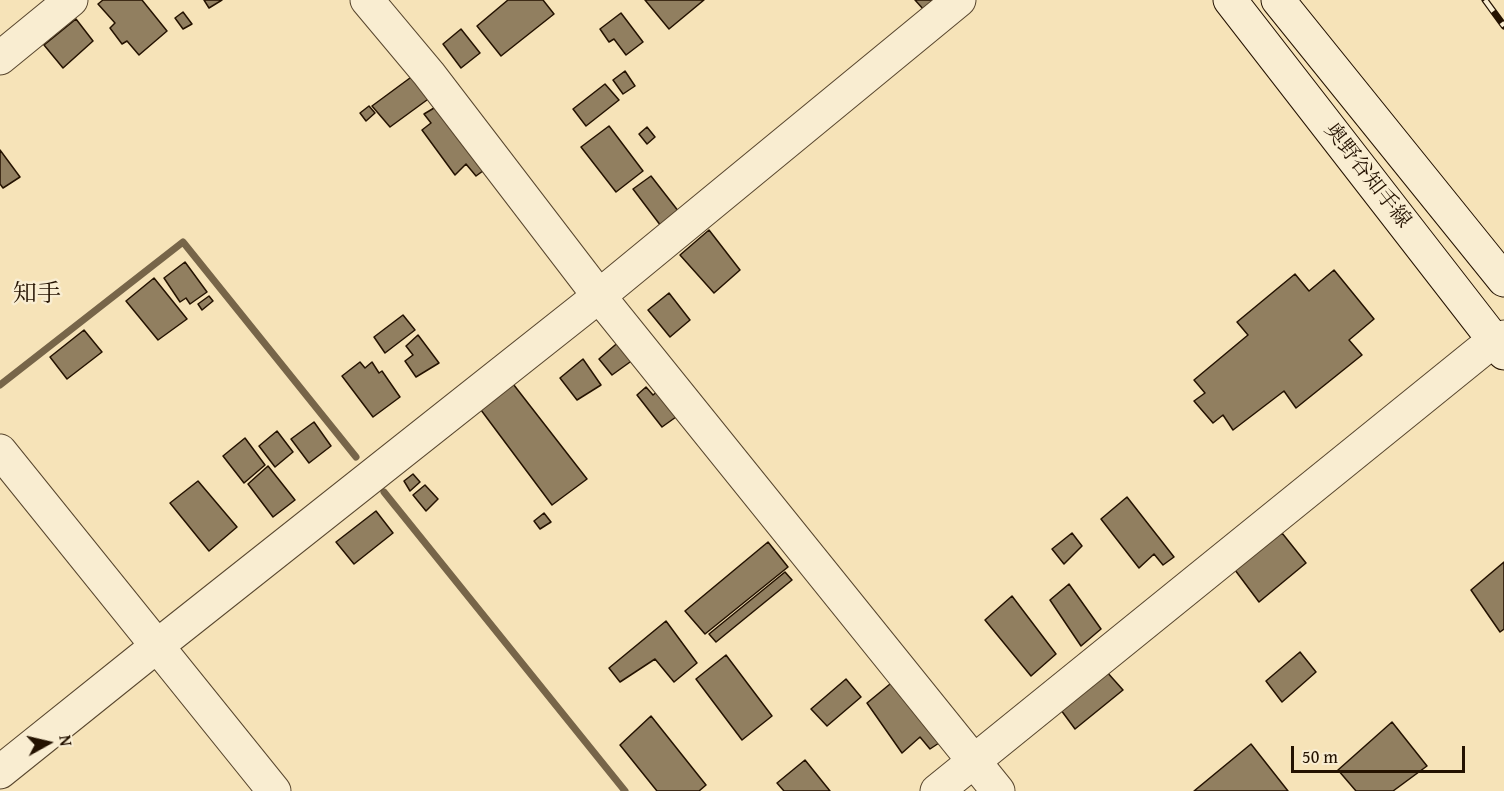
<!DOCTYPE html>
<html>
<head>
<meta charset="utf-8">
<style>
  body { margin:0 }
  #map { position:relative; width:1504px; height:791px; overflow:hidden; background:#f6e3b8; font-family:"Gentium Book Plus",serif }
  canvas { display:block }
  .north { position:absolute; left:18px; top:713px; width:60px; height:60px; -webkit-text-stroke:4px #f9edd1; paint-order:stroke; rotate:82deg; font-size:16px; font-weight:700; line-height:24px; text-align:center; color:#241200 }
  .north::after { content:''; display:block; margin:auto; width:21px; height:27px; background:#241200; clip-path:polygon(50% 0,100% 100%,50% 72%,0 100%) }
  .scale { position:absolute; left:1291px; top:746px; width:174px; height:27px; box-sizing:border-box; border:3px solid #241200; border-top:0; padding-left:8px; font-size:18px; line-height:21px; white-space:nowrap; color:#241200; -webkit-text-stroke:4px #f9edd1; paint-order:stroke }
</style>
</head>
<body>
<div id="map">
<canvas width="1504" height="791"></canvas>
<div class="north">N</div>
<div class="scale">50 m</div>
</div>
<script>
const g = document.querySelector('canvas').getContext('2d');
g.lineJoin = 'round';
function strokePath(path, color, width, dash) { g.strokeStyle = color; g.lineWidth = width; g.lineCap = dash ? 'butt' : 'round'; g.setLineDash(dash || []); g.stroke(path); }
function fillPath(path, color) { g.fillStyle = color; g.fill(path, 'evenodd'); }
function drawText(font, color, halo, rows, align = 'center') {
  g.font = font + ' "Gentium Book Plus","Noto Serif JP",serif'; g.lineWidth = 5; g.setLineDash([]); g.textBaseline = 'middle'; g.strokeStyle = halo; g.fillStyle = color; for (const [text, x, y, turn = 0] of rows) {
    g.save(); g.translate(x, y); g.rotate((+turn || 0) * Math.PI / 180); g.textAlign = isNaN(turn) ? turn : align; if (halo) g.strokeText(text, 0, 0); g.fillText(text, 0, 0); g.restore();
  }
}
const stream = new Path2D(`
  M0,385L183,242L356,457
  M396,507L384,492L625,791`);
const building = new Path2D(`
  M103,0H142L167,31L139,55L127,41L122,44L110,28L115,23L98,4Z
  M204,0H222L209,8Z
  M508,0H543L554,14L501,56L477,26Z
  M645,0H704L669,29Z
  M915,0H935L924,10Z
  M183,12L192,24L183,29L175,18Z
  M621,13L643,42L626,55L614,39L609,42L600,29Z
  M76,19L93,41L63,68L44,45Z
  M461,29L480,53L461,68L443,44Z
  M625,71L635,86L623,94L613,80Z
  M414,75L431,97L390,127L372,106Z
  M605,84L619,100L586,126L573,109Z
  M439,105L487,168L476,176L466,164L455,175L422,130L431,123L424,114Z
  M369,106L375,113L366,121L360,113Z
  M609,126L643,171L616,192L581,147Z
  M647,127L655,137L647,144L639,134Z
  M0,150L20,177L3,188L0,184Z
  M651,176L679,212L661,226L633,189Z
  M709,230L740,270L714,293L680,255Z
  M185,262L207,292L190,304L186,298L180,302L164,278Z
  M1334,270L1374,319L1349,340L1362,355L1296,408L1284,391L1233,430L1223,415L1213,423L1194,401L1205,393L1194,380L1248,335L1237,322L1295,274L1309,291Z
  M154,278L187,319L158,340L126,301Z
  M669,293L690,320L670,337L648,310Z
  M209,296L213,301L202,310L198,304Z
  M403,315L415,330L385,353L374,337Z
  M84,330L102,352L67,379L50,357Z
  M418,335L439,363L416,377L405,361L413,355L406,346Z
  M622,339L637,357L612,375L599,359Z
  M583,359L601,385L577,400L560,378Z
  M360,362L365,368L372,362L379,373L382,371L400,397L373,417L342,376Z
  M510,380L587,479L552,505L478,406Z
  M646,387L653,395L663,387L683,412L662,427L637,395Z
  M314,422L331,446L309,463L291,439Z
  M277,431L293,452L275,467L259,446Z
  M245,438L265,465L244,483L223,456Z
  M268,466L295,500L273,517L248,484Z
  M413,474L420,482L410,491L404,481Z
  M198,481L237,527L209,551L170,503Z
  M425,485L438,499L426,511L413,495Z
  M1127,497L1174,557L1163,565L1154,554L1139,568L1101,519Z
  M376,511L393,533L354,564L336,542Z
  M544,513L551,522L540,529L534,521Z
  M1072,533L1082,546L1064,564L1052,549Z
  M1282,533L1306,563L1259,602L1235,570Z
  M768,542L788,567L705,634L685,611Z
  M1504,562V629L1500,632L1471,590Z
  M785,572L792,580L716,642L709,634Z
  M1069,584L1101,629L1081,646L1050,600Z
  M1012,596L1056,654L1031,676L985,620Z
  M666,621L697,663L674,682L655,659L620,682L609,668Z
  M1300,652L1316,672L1282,702L1266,681Z
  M726,655L772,716L742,740L696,679Z
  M1106,671L1123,690L1075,729L1058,706Z
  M901,675L945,739L930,749L920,737L902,753L867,703Z
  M846,679L861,697L827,726L811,709Z
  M651,716L706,785L699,791H657L620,745Z
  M1392,722L1427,766L1393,791H1356L1338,770Z
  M1251,744L1288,791H1194Z
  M805,760L830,791H784L777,783Z`);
const tertiary = new Path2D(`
  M367,0L429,74L599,296L998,791
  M0,58L71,0
  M0,451L274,791
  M0,772L157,646L599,296L959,0
  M937,791L1494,340L1504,337`);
const secondary = new Path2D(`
  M1230,0L1504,353
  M1278,0L1504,280`);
const rail = new Path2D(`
  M1485,0L1504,26`);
const streetNames = [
  ["奥野谷知手線",1367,176,52]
];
const quarterNames = [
  ["知手",37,295]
];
strokePath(stream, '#776549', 7);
fillPath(building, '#917f60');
strokePath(building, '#241200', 1.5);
strokePath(tertiary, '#58462e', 35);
strokePath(secondary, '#241200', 35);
strokePath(tertiary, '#f9edd1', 33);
strokePath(secondary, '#f9edd1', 33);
strokePath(rail, '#241200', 7);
strokePath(rail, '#f9edd1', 4.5, [14]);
drawText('21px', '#241200', '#f9edd1', streetNames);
drawText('24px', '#241200', '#f9edd1', quarterNames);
</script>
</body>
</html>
